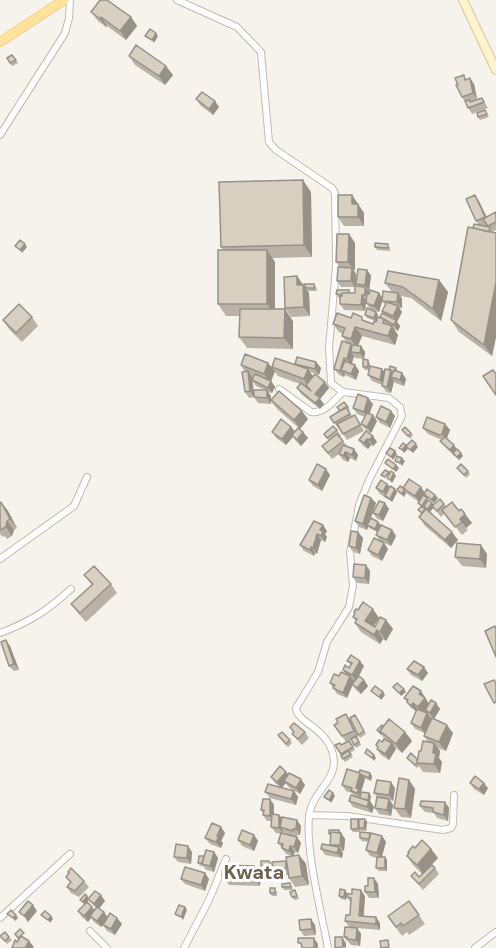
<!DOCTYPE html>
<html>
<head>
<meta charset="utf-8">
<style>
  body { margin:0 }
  canvas { display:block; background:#f6f3ec }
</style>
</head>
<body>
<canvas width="496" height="948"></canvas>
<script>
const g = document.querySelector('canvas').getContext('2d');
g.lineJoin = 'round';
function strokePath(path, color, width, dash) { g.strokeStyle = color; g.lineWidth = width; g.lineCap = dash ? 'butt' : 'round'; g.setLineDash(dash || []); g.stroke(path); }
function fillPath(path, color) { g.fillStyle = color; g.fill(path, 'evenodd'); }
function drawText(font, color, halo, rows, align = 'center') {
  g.font = font + ' "DM Sans",sans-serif'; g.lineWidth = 6; g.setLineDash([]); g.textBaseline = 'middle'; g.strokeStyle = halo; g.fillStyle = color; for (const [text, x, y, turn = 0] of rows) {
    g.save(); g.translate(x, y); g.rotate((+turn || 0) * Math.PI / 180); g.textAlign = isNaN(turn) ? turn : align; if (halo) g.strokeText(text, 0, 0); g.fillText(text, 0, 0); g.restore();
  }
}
const street = new Path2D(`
  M177,0L237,27L261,52L269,142L276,150L332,188L335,193L336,266L329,348L331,383L343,392L389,398L400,407L402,416L369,480L359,505L350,553L353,586L349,607L327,642L318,672L296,708C297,724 333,729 334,762C334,781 314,792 310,811C303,841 322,915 328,948
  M0,135L65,33L69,18L70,0
  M279,389L311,412C325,414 334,400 343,392
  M0,559L74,506L87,477
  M0,633C30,622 48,610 71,589
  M309,815L347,816L443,830L451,828L453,824L454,795
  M0,918L70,854
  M90,931L107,948
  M184,948L209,900L226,859
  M475,948L496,932`);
const secondary = new Path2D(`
  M463,0L496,70`);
const primary = new Path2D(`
  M0,42L64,0`);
const wall = new Path2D(`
  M91,12L131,17L137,26L126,40L107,26L106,27L98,21Z
  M12,55L18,63L12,66L7,58Z
  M129,56L173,75L165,85L135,65Z
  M467,79L474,84L477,99L482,98L488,108L472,114L462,97Z
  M196,99L219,107L213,115L200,105Z
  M485,110L489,117L480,120L478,117Z
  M311,192L312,257L272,258L275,262V309L293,321V349L247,348L239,337L240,316H226L218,304L223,250L221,247Z
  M352,195L364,213V226H344L338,217Z
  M479,201L487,217L496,212V230L493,232H496V337L492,356L459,332L451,320L473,228L479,225L476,221Z
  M349,234L355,243L354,271L356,274V286L358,287L356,284L367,270L371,276L369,291H368L369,293H379L382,297L392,292L385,283L439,280L448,292L441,321L411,298L401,296L402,299V308H399L402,312L397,322L400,326L398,331L394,329L398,335L395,345L362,336L358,346H361L365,352L364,359L370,363V366L382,369L385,373L396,368L398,372L402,373L406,379L404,386L395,383L394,381L391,393L386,392L382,385L372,381L368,375L369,370H365L363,367V359L355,358L354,356L352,364L355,365L359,371L356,380L345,375L344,377L339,375L334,369L347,343L342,336L343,334L339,332L333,324L351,318L373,324L385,315L382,311L385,305L382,301L379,312L370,309L366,303L365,311L344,310L340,304V298L338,297L336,294L355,293V287H341L337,281L340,268L336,262Z
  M375,247H390V251L377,250Z
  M297,276L304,286L316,287L317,291H308L309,293L310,316L291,317L285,308Z
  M376,312L378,315L376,321L367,318L365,315Z
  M32,317L38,326L22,342L9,329L3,320Z
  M316,362L321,368L319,375L310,372L313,376L325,382L329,388L320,399L324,404L320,409L301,394L297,388L300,384L278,376L275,372L271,381L275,387L272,393L268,392L271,396V399L308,419L300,429L277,409L271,401V404L258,403L254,397L249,398L245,392V372L241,365L272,367L296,365L295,364ZM253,381L256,386L265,390L254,394Z
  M344,402L350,410L349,411L352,416L359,421L364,431L347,440L340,429H339L330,417L340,411Z
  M373,404L369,414L377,421L371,433L366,430L361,424L365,417L357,414L353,408Z
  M395,416L390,428L380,423L376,417Z
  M445,424L450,430L447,438L463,456L459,460L445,447L440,441L442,440L428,434L423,428Z
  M291,427L295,431L303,432L308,438L301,446L296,441L293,437L286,445L276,438L272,432Z
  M337,430L341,436L340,437L347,446L354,449L358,455L356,461L350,458L348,462L343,460L339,454L332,459L322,446L329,441L324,434Z
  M402,430L411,433L413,435L410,439Z
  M366,431L377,442L373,446L371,445L368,449L363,446L359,440Z
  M457,468L468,471L470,474L466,478Z
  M330,475L322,491L313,486L309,480Z
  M387,484L390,487L395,489L397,492L392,502L380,494L376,488Z
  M403,488L435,495L438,498L434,503L426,497L424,495L423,496L434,504H444L446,506L459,511L472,523L466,528L468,530L462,535L445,513L441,517L433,507L430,512L425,508H424L458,540L451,548L425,526L419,517L421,514L418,510L421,507L418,503L419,502L406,493L404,497L399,493L397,490Z
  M371,498L376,503L370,519L378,522L381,525L377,532L369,528L368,526L367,530L359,527L355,521Z
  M1,502L8,511L17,528L14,530L12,536L7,539L5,536L3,537L0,534V503Z
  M385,503L389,509L383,521L377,519L373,513Z
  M314,521L327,531L325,534L327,537L325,542L321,540L317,554L315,553L314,556L304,551L300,545Z
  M392,530L396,536L391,546L380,541L376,535Z
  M358,532L363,538L360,554L353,552L349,546Z
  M384,543L388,549L382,561L372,556L368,550Z
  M481,545L487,554L486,568L462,566L455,557Z
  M366,565L370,571L369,584L357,583L353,577Z
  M84,575L111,584L117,593L86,622L77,612L71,604L92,585Z
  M354,612L379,618L374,626L375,627L386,620L393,629L386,641L383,639L380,644L361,632L355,623L356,621L353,617L355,614Z
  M6,640L10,646L19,670L14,671L9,666Z
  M347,661L364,666L359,676L364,680L368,686L361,694L356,690L353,685L347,698L337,694L330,683L339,676L345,673L343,670L349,668L351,665Z
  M407,669L428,673L422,681L411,675Z
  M421,691L429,704L436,703L440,709L434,719L453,733L446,751L438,748L440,751L439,758L442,762L440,773L423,772L419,766L417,768L407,758L417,759L421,751L428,742L424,736L425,733L415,729L411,723L416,711L411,708L404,698Z
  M355,715L366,734L360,738L358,735Z
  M350,720L358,737H357L361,745L356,748L351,740L349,741L355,750L350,753L353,757L345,762L335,745H341L346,742L334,725Z
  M383,726L405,732L412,741L402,753L394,746L396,749L389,760L381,755L377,749L378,748L376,745L386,740L377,730Z
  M290,727L305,732L309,738L302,745L292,734L294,732Z
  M278,735L290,740L292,743L288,747Z
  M286,772L288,774L305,785L300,794L288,787L286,783L282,788L294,791L298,797L296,805L270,798L265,792L280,787L275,783L271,777Z
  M359,773H370L372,776L371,781L364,778L365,779L361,792L371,796L370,801L374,807L372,813L353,807L349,801L354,796L352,793L346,791L342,785Z
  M409,780L415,789L411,818L401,817L394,808Z
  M470,783L488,788L484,795L474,789Z
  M395,788L393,801L390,800L393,805L391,816L379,814L375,808L377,797L374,793Z
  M270,799L274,805V815H279L282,818L301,826L300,835H297V837L284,833L283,831V834L297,837L301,843L298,853L295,852L293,856L299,855L306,864L309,885L295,887L289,878L288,875L277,876L274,871V877L265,878L261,872L269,861L272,865L287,863L291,856L286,854L278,843L281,834L276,833L271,827L272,821H267L263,815V813L261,810Z
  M445,802L449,808L448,821L437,818L434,813L425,812L420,806Z
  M365,819L367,822L366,831H361L360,830V832H353L351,829L359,821Z
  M339,830L345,839L344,851H341L343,853L342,858L325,855L321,849L330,846V836L329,834Z
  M225,833L221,841L223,843L221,848L210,844L205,838Z
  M370,833L371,835L382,836L386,842L382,857H385L387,860V871H379L376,868L377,858L370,856L366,850L369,842L362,841L360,838Z
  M254,835L258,841L254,851L242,846L238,840Z
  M415,848L431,849L438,858L429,867L435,868L439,874L423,890L411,876L419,877L422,874L413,865L407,856L409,854L408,852Z
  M192,852L191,864L178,862L174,857Z
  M214,852L218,858L214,872L206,870L203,866H200L198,863L204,856Z
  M254,866L261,874L260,886L229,885L222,876Z
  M69,874L84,881L89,887L79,897L71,893L67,887L70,883L66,877Z
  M374,878L378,884L379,898H369L365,892Z
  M181,879H209L205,891L185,884Z
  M292,886L293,890H284L282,887Z
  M295,890L299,899L294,900L292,897Z
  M277,891V896H272L270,893Z
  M347,893L365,896L364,916L380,923V930L357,928L361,934L360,946L351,945L344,937L349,927L345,921L350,915L351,903L347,897L346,900L341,899L339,896Z
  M89,898L105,901L99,908L104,912L108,918H117L122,924L115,935L107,931L103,925L105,922L101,927L94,922L91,918L88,922L82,917L78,911L84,904L80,900ZM89,900L93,905L96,908L95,910L87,902Z
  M409,901L425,924L409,935L407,932L402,936L388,917Z
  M311,919L315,925L316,935L304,936L300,930Z
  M0,936L9,937L12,940L7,944Z`);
const shadedWall = new Path2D(`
  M101,17L107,26L106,27L100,19Z
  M131,17L137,26L126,40L120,31Z
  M156,33L158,36L154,43L152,40Z
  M166,66L173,75L165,85L159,76Z
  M470,78L474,84L477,99L473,93Z
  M215,101L219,107L213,115L209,109Z
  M303,180L311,192L312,257L304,245Z
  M352,195L364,213V226L358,217L352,204Z
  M475,195L479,201L489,223L485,217Z
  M349,234L355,243V271L348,262Z
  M25,244L27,247L22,253L20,250Z
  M267,250L275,262V316L267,304Z
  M352,268L356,274L355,287L351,281Z
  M367,270L371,276L369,291L365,285Z
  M297,276L303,285H297Z
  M439,280L448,292L441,321L433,309Z
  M496,282V337L492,356L484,345Z
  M303,285L309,293L310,316L304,307Z
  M365,287L370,293L369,301L365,295Z
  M379,293L383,299L379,312L374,306Z
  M398,293L402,299V308L397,302Z
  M362,295L366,301L365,311L361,305Z
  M398,306L402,312L397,322L400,326L398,331L394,325L396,320L393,316Z
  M285,309L293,321V349L284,338Z
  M376,312L378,315L376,321L374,318Z
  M392,326L398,335L395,345L388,336Z
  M355,327L362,336L357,348L351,339Z
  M351,344V352L354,356L351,365L347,359Z
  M361,346L365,352L364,359L360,353Z
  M344,358L348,364L341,370L345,375L344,377L340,371Z
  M316,362L321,368L319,375L315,369Z
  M268,363L275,371L271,381L275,387L272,393L268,388L270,383L264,374Z
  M355,365L359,371L356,380L351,374Z
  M308,369L314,378L310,388L304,379Z
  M382,369L387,375L384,386L380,380Z
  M391,370L395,376L391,377L394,381L391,393L387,387Z
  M248,371L252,377L254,397L250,391Z
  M402,373L406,379L404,386L400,380Z
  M325,382L329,388L320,399L324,404L320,409L315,403V394Z
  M267,390L271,396V404L267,398Z
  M368,398L373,404L368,418L364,412Z
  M302,411L308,419L300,429L294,420Z
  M391,411L395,416L390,428L386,422Z
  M373,415L377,421L371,433L367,427Z
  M445,424L450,430L446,440L442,434Z
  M291,427L296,433L286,445L282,439Z
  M303,432L308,438L301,446L297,440Z
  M373,436L377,442L373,446L369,440Z
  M367,439L371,445L368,449L364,443Z
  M416,444L418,447L413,453L410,450Z
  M454,445L458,451L454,456L450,450Z
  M406,446L408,449L404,453L402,450Z
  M354,449L358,455L356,461L352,455Z
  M395,451L397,454L393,460L391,457Z
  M345,452L350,458L348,462L344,456Z
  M461,453L463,456L459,460L457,457Z
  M402,458L405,461L402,466L400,463Z
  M396,465L399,468L396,472L393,469Z
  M326,469L330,475L322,491L318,485Z
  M394,473L396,476L392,483L390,480Z
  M387,484L392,490L386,496L383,492Z
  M421,487L425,493L419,502L415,496Z
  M395,489L397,492L392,502L390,499Z
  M404,490L406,493L404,497L402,494Z
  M435,495L438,498L434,503L432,500Z
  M371,498L376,503L367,530L363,524Z
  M1,502L8,511L17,528L10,519Z
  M385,503L389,509L383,521L379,515Z
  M432,503L435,506L430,512L428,509Z
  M465,514L472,523L466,528L460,519Z
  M7,521L14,530L12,536L6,527Z
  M378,522L381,525L377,532L375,529Z
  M323,525L327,531L325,534L327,537L325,542L321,536L320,530Z
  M392,530L396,536L391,546L387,540Z
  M358,532L363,538L360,554L356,548Z
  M452,532L458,540L451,548L445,540Z
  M317,534L321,540L317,554L313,548Z
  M384,543L388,549L382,561L378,555Z
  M481,545L487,554L486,568L480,559Z
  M311,547L315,553L314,556L310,550Z
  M366,565L370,571L369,584L365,578Z
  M373,609L379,618L371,630L365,621Z
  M386,620L393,629L386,641L380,632Z
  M377,630L383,639L380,644L374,635Z
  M6,640L10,646L19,670L14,664Z
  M360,661L364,666L356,681L352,675Z
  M424,667L428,673L422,681L418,675Z
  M350,676L354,681L347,698L343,693Z
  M364,680L368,686L361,694L357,688Z
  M404,689L406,692L401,696L399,693Z
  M421,691L429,704L423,713L418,707L419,694Z
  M383,692L385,695L381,700L379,697Z
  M413,703L417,709L416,711L411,706Z
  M436,703L440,709L434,719L430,713Z
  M427,713L431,719L425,734L421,728Z
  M346,714L350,720L358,737L354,731Z
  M447,725L453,733L446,751L439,742Z
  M405,732L412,741L402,753L396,744Z
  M392,743L396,749L389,760L385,754Z
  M434,743L440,751L439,758L442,762L440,773L434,764L433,753Z
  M374,755L376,758L374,761L372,758Z
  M286,772L291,778L284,781L286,783L281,788L277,782Z
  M360,773L365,779L361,792L362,799L357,793L356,788Z
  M370,773L372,776L371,781L369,778Z
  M301,779L305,785L300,794L296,788Z
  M409,780L415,789L411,818L405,809Z
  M391,782L395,788L393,801L389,795Z
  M484,783L488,788L484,795L479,789Z
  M294,791L298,797L296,805L291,799Z
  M333,793L335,796L331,803L329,800Z
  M369,793L371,796L370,801L374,807L372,813L367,807Z
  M270,799L274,805V822L270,816Z
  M389,799L393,805L391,816L387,810Z
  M445,802L449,808L448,821L444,815Z
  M279,815L284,821L280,827L283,831V834L279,828Z
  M365,819L367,822L366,831L364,828Z
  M297,820L301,826L300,835L296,829Z
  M221,827L225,833L221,841L223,843L221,848L216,842L217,836Z
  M339,830L345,839L344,851L340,845Z
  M254,835L258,841L254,851L250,845Z
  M382,836L386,842L381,859L377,853Z
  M297,837L301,843L298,853L294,847Z
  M188,846L192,852L191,864L187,858Z
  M290,846L295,852L293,857L289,851Z
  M339,847L343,853L342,858L337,853Z
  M431,849L438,858L423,874L417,865Z
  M214,852L218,858L214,872L210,866Z
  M299,855L306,864L309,885L302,876Z
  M385,857L387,860V871L385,868Z
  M269,861L274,867V877L270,871Z
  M254,866L261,874L260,886L254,877Z
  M205,873L209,879L205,891L201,885Z
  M374,878L378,884L379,898L375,892Z
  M345,890L347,893L346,900L344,897Z
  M361,890L365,896L363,922L359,916Z
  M101,895L105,901L98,910L94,904Z
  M87,896L89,899L85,905L83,902Z
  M33,905L37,911L28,922L24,916Z
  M92,907L96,913L90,916L91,918L88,922L84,916Z
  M185,907L187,910L183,920L181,917Z
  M104,912L108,918L101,927L97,921Z
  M16,915L18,918L15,921L13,918Z
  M51,916L53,919L50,923L48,920Z
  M376,917L380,923V930L376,924Z
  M117,918L122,924L115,935L111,929Z
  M311,919L315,925L316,935L312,929Z
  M357,928L361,934L360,946L356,940Z
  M342,937L346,943V948L343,947Z
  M314,938L318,944V948H314Z
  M29,941L34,947L33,948H25Z`);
const building = new Path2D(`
  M100,0H107L131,17L120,31L101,17L100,19L91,12Z
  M150,29L156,33L152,40L145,36Z
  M136,45L166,66L159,76L129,56Z
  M12,55L16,60L10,63L7,58Z
  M464,75L465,80L470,78L473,93L462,97L456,85H458L455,78Z
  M202,92L215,101L209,109L196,99Z
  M482,98L484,102L468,108L465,101L469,100L470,102Z
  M485,110L487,114L478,117L477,113Z
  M303,180L304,245L221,247L219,182Z
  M338,195H352V204H358V217H338Z
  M475,195L485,217L476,221L466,199Z
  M496,212V222L488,226L483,219Z
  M474,224L490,227L489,232L473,228Z
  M468,227L496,233V282L484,345L451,320Z
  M337,234H349L348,262H336Z
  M20,240L25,244L20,250L15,246Z
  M375,243L388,244V248L375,247Z
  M218,250H267V304H218Z
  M338,267L352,268L351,281H337Z
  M358,269L367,270L365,285L356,284Z
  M388,271L439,280L433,309L403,287L385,283Z
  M297,276V285H303L304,307L285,308L284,277Z
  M304,284H314L315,288H306Z
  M355,286L365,287V295H362L361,305L340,304V296H342V293H355Z
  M337,290H349V293H342V295L336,294Z
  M370,290L379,293L374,306L366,303L367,293L369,294Z
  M383,291L398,293L397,302L382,301Z
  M387,302L398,306L393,316L382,311Z
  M19,304L32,317L16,333L3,320Z
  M367,308L376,312L374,318L365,315Z
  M240,309H285L284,338L239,337Z
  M337,313L351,318L353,313L362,317V320L373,324L374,321L376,322L378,317L384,319L383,323L392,326L388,336L355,327L351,339L342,336L345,328L333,324Z
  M382,313L396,320L394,325L380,317Z
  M342,341L351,344L347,359L344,358L340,371L334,369Z
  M352,345L361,346L360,353L351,352Z
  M245,354L268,363L264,374L241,365Z
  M297,357L316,362L315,369L295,364Z
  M275,358L308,369L304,379L272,367Z
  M363,359L368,360V367H363Z
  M345,361L355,365L351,374L341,370Z
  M370,366L382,369L380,380L368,375Z
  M390,366L396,368L395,371L394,370L393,372L389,370Z
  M385,369L391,370L387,387L382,386Z
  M394,370L402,373L400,380L391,377Z
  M493,370L496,374V395L483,376Z
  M248,371L250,391L245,392L242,372Z
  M255,374L271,381L268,388L252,380Z
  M315,374L325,382L315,394L320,398L315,403L297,388L301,383L311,391L306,385Z
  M254,390H267V398L254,397Z
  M279,391L302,411L294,420L271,400Z
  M358,394L368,398L364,412L353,408Z
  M344,402L348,407L340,411L337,407Z
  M381,406L391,411L386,422L376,417Z
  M346,407L350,414L334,423L330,417Z
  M367,413L373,415L367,427L361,424Z
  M355,415L360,425L343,434L337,424Z
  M427,417L445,424L442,434L439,435L423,428Z
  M281,419L291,427L282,439L272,432Z
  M333,426L337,430L327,438L324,434Z
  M405,427L411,433L408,436L402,430Z
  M298,428L303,432L297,440L292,435Z
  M366,431L373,436L369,440L367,439L364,443L359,440Z
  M337,434L343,441L328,453L322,446Z
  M445,437L454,445L450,450L440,441Z
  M412,440L416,444L410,450L406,446Z
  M403,443L406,445L402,450L399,448Z
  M343,445L354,449L352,455L345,452L344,456L339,454Z
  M390,448L395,451L391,457L386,453Z
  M457,449L461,453L457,457L453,453Z
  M397,456L402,458L400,463L395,461Z
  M388,459L396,465L393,469L385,463Z
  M317,464L326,469L318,485L309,480Z
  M461,464L468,471L464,475L457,468Z
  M385,470L389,472L385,477L381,475Z
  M391,471L394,473L390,480L387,478Z
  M409,479L421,487L415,496L403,488Z
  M381,480L387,484L383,492L376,488Z
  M390,486L395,489L390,499L385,496Z
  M400,486L405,489L403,488L404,490L402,494L397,490Z
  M427,489L435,495L432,500L424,494Z
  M364,495L371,498L363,524L355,521Z
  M423,495L427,498L422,506L418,503Z
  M440,499L444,504L437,511L432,506Z
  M428,500L432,503L428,509L424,506Z
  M379,501L385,503L379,515L373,513Z
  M1,502L10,519L7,521L6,527L0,530V503Z
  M452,502L459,511L461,509L465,514L460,519L462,522L455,527L442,510Z
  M422,506L425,509L422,513L418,510Z
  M426,509L452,532L445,540L419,517Z
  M371,518L378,522L375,529L367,525Z
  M314,521L323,525L320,530L323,531L321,536L317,534L313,548L311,547L310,550L300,545Z
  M381,525L392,530L387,540L376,535Z
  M351,531L358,532L356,548L349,546Z
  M374,538L384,543L378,555L368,550Z
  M457,543L481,545L480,559L455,557Z
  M354,564L366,565L365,578L353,577Z
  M94,566L111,584L80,613L71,604L93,584L84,575Z
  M363,602L373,609L365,621L375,627L380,617L386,620L380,632L377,630L374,635L355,623L357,619L353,617L355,613L354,612L356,609L358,610Z
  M495,626L496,629V657L485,631Z
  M6,640L14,664L9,666L1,642Z
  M351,655L360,661L352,675L343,670L345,665L349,668L352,663L347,661Z
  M414,661L424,667L418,675L407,669Z
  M341,672L350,676L343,693L333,688L335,685L330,683L334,674L339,676Z
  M359,676L364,680L357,688L352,684Z
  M494,680L496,683V702L494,703L484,684Z
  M397,683L404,689L399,693L393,687Z
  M375,686L383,692L379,697L371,691Z
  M413,686L421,691L419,694L425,698L418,707L413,703L411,706L407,702L408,700L404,698Z
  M431,700L436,703L430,713L425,710Z
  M417,709L427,713L421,728L411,723Z
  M346,714L354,731L342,736L334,725L338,723L336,719Z
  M355,715L364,731L358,735L350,718Z
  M432,718L447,725L439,742L424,736Z
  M389,719L405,732L396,744L380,731Z
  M294,723L305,732L298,739L292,734L294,732L290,727Z
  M382,725L383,726L380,731L381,734L377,730Z
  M282,732L290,740L286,744L278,735Z
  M356,736L359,742L354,745L351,739Z
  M384,739L392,743L385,754L377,749L378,747L376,745L379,740L382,742Z
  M349,741L353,747L341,754L335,745L340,743L341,745Z
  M423,741L434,743L433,753H436L434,764L417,763L419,751H421Z
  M367,749L374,755L372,758L365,753Z
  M348,751L351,754L343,759L341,756Z
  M411,753L417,759V763L415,765L407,758Z
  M280,766L286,772L277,782L271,777Z
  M347,769L360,773L356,788L359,789L357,793L351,791L352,788L342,785Z
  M360,770L370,773L369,778L362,775L359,773Z
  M289,773L301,779L296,788L284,781Z
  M475,776L484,783L479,789L470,783Z
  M399,778L409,780L405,809L394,808Z
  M377,780L391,782L389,795L374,793Z
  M268,784L294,791L291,799L265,792Z
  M329,790L333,793L329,800L324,797Z
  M361,792L369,793L368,800L360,798Z
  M351,795L369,801L367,807L349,801Z
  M377,797L389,799L387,810L375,808Z
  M263,799H270V816L263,815L264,810H261Z
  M421,801L445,802L444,815L433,812V808L420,806Z
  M272,814L279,815V828L271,827Z
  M282,817L297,820L296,829H293V831L280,827Z
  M351,819H358V829H351Z
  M359,819H365L364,828H359Z
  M212,823L221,827L217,836L219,837L216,842L205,838Z
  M242,830L254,835L250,845L238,840Z
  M329,830H339V833L331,832V833L329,834Z
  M331,832L341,833L340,845H330Z
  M360,832L370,833L369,839L360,838Z
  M281,833L297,837L294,847L290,846L289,851L282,848L283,844L278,843Z
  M371,833L382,836L377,853L366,850Z
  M422,840L431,849L417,865L407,856L409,853L408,852L413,846L415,848Z
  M176,844L188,846L187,858L174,857Z
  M322,844L339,847L337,853L321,849Z
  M206,850L214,852L210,866L202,864Z
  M299,855L302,876L289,878L286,857Z
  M199,856H204L202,863H198Z
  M377,857H385V868H376Z
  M261,861H269L270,871L261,872Z
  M286,861V868L273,870L272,862Z
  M223,865L254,866V877L222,876Z
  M432,865L435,868L419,884L411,876L415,872L419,877Z
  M185,867L205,873L201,885L181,879Z
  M71,868L84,881L75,891L67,887L71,882L66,877L69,873L68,872Z
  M368,878H374L375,892H365V886H368Z
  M290,883L291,887H282V884Z
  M270,888H275V893H270Z
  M340,889L345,890L344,897L339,896Z
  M352,889L361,890L359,916L376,917V924L345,921L346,915H350L351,898L347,897V894H352Z
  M295,890L297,896L292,897L290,892Z
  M95,891L101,895L94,904L88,899Z
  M85,894L87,896L83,902L80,900Z
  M28,901L33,905L24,916L19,912Z
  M409,901L419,915L403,926L401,923L396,927L388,916Z
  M87,902L92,907L84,916L78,911Z
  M179,905L185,907L181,917L175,914Z
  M97,907L104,912L97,921L90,916Z
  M11,910L16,915L13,918L7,914Z
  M45,911L51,916L48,920L41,915Z
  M110,913L117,918L111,929L103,925Z
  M311,919L312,929L300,930L299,920Z
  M345,927L357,928L356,940L347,939V937H344Z
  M20,929L24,933L18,938L15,934Z
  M5,932L9,937L5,941L0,936Z
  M21,936L29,941L25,948H12L15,940L17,942Z
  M335,937H342L343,947L335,948Z
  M298,938H314V948H302L301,943H298Z
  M388,940L389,947L381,948L380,941Z`);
const quarterNames = [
  ["Kwata",254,874]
];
strokePath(street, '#c2bbae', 8);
strokePath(secondary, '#d6c79b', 10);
strokePath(primary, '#e6c16a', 10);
strokePath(street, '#fff', 6);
strokePath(secondary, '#fff3cd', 8);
strokePath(primary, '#ffe39c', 9);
fillPath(wall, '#bab2a6');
fillPath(shadedWall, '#979187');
fillPath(building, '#d8cfc1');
strokePath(building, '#979187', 1.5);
drawText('bold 20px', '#6e6250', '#fff', quarterNames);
</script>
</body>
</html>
